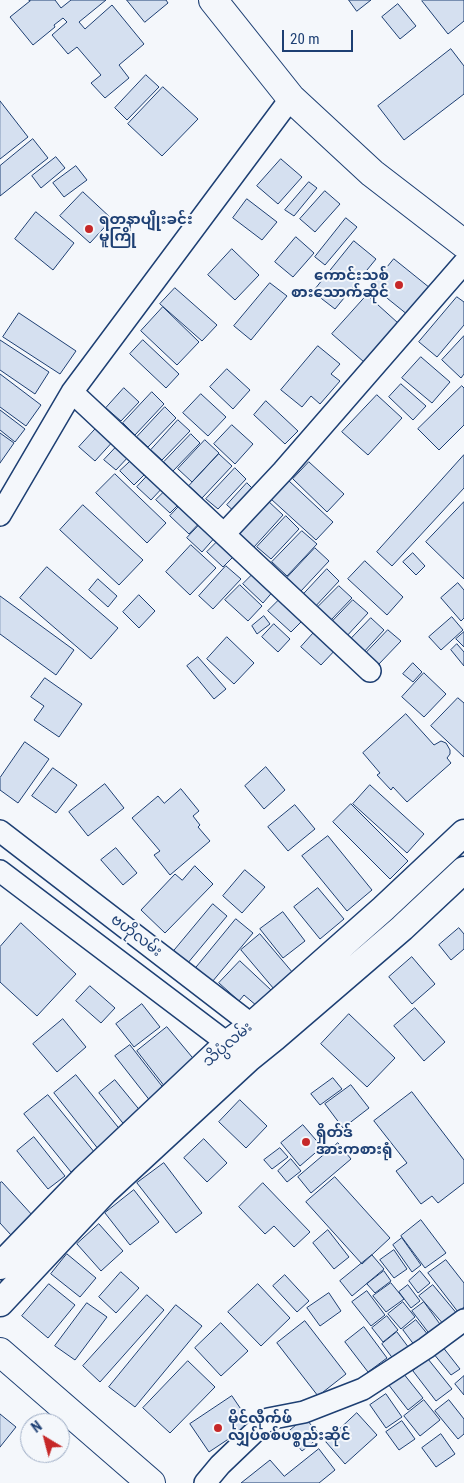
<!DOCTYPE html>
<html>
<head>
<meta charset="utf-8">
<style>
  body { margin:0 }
  #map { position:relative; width:464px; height:1483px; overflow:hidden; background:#f4f7fb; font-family:"Roboto Condensed",sans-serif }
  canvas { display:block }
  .north { position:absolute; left:20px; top:1413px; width:50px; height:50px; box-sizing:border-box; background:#f4f7fb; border:1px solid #9eadc5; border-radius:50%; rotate:323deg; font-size:14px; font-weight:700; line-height:20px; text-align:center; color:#1d3f73 }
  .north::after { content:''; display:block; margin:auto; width:18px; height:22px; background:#c62828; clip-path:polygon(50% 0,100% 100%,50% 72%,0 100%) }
  .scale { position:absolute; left:282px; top:30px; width:71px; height:22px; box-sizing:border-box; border:2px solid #1d3f73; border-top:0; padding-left:6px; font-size:15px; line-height:18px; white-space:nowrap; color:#1d3f73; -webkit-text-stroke:4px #f4f7fb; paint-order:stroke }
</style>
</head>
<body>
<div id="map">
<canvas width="464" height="1483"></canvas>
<div class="north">N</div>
<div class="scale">20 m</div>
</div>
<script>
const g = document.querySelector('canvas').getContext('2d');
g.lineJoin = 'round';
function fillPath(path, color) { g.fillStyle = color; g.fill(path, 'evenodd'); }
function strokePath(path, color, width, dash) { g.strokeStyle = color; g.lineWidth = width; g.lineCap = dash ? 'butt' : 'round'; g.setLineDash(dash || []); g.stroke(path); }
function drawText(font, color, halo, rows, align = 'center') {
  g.font = font + ' "Roboto Condensed","Noto Sans Myanmar",sans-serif'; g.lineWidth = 4; g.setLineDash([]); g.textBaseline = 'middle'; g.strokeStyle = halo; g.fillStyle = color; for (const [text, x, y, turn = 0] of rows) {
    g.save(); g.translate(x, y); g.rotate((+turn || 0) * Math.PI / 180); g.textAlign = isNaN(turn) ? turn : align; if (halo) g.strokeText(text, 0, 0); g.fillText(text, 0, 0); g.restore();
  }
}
const building = new Path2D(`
  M29,0H55L61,8L71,0H106L79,22L85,29L112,5L144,44L119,65L129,78L105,98L91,83L101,75L77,47L68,54L52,35L67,22L63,18L54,25L55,27L33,45L10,17L30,1Z
  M127,0H166L168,3L145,22Z
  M349,0H371L357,11Z
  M423,0H464V21L448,34L422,1Z
  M398,4L416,26L400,39L382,17Z
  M451,49L464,66V94L404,140L378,106Z
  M146,75L159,87L127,120L115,108Z
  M163,87L198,119L162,156L128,124Z
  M0,101L28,137L0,159Z
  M33,139L48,158L0,196V166Z
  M56,157L65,168L41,188L32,176Z
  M281,159L302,177L278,204L257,186Z
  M76,166L87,180L64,197L53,183Z
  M309,182L317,188L294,216L285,210Z
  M325,191L340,204L315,232L300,219Z
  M83,192L112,219L90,243L60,216Z
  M247,199L277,222L262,240L233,218Z
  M36,212L74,243L53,270L15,239Z
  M346,218L357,227L325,265L315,257Z
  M296,237L314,253L293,277L275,262Z
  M354,241L376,259L335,309L313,292Z
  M232,249L259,275L235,300L208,275Z
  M394,259L430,288L408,315L372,286Z
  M270,283L287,296L251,340L234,326Z
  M175,288L217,325L202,341L160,304Z
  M367,295L398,323L364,362L332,334Z
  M457,297L464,302V325L437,357L419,342Z
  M163,307L199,342L177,365L141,331Z
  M19,313L76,351L60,374L3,337Z
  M464,336V374L461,378L442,360Z
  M0,340L49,372L35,394L0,370Z
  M143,340L179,374L166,388L130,354Z
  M318,346L340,364L331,374L340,381L320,404L311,396L302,407L281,390Z
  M421,357L450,382L432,403L402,378Z
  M227,369L250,390L233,409L210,387Z
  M0,374L41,405L26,426L0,407Z
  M401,384L426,406L413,420L389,397Z
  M462,386L464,388V425L439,450L418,429Z
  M124,388L139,402L121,421L106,408Z
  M152,392L164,404L135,435L123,423Z
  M201,394L226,417L208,436L183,413Z
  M377,395L402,418L368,455L342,432Z
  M266,401L298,431L285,444L254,415Z
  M165,407L176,418L148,447L137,437Z
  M0,410L25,429L15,442L0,430Z
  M178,420L190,431L162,460L151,450Z
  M100,424L116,438L95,461L79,447Z
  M232,425L253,444L235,464L214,444Z
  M0,433L14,443L0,463Z
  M191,434L200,443L173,471L164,462Z
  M205,440L219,453L192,482L178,469Z
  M119,444L130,455L116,470L104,460Z
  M219,454L232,466L202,498L189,486Z
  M464,455V488L392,566L377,552Z
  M135,457L149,470L134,485L120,471Z
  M309,462L344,494L327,512L293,479Z
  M235,468L246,479L218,509L206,499Z
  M151,472L165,485L151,500L137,487Z
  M115,474L166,523L147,543L96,493Z
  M289,481L333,522L316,540L271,499Z
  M247,483L254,490L235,512L227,505Z
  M168,488L182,501L170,513L156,500Z
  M185,500L204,518L189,534L170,516Z
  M267,500L283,515L254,547L237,532Z
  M464,502V579L426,542Z
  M83,505L143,560L119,585L60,530Z
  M286,516L299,529L271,559L257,547Z
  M203,521L217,535L202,552L187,538Z
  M302,531L317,544L287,576L272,562Z
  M221,538L237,553L223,567L207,552Z
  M191,545L216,568L190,595L166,572Z
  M315,548L329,561L301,591L287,578Z
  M413,553L425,566L416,575L403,562Z
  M365,561L403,597L387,615L348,579Z
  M226,566L241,579L213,609L199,596Z
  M47,567L118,628L91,659L20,598Z
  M327,569L339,581L313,609L301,597Z
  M256,571L275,589L263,603L243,584Z
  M98,579L117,596L108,607L89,590Z
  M458,583L464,590V618L461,621L441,598Z
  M240,585L262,606L248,621L225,600Z
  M339,586L352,598L331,620L317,608Z
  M139,595L155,611L139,628L123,612Z
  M0,596L74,650L56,675L0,634Z
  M283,596L306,617L291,632L268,611Z
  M353,600L368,613L345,638L330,624Z
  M264,616L270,624L257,634L252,626Z
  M452,617L463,630L441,650L429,637Z
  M371,618L384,630L362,654L349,641Z
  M274,624L290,639L278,652L262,637Z
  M318,628L338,647L321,665L301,647Z
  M388,630L401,641L378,665L366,653Z
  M464,632V647L456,639Z
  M227,637L254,663L234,684L207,659Z
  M457,644L464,652V666L451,650Z
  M198,657L226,689L214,699L187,666Z
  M413,663L422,672L413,682L403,674Z
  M424,673L446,694L424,717L402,697Z
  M45,678L82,704L59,737L34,720L44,706L31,697Z
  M458,698L464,703V757L431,726Z
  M406,714L434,745L441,741L446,743L450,750V754L447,758L451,763L407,802L393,787L391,790L377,775L380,773L363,753Z
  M25,742L49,759L18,803L0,790V778Z
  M266,767L285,790L264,809L245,786Z
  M53,768L77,785L56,813L32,796Z
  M105,784L124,808L88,836L69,812Z
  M370,785L424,834L407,853L353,804Z
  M181,789L199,811L193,816L200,825L198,827L210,841L170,875L154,855L160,851L132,818L158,796L164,803Z
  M351,804L408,861L390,879L333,822Z
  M295,805L315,829L288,851L268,827Z
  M328,836L372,890L347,911L302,856Z
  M116,848L137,873L123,885L101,860Z
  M195,866L213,884L165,933L141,910L175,874L182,880Z
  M245,870L265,887L242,913L223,896Z
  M318,888L344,919L320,939L294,907Z
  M213,904L227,916L187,964L173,952Z
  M283,912L305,941L283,958L260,929Z
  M236,919L253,933L212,982L195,969Z
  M21,923L76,974L37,1016L0,982V947Z
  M459,928L464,934V949L451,960L439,945Z
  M260,934L293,973L274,989L241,950Z
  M412,957L435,984L412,1004L389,977Z
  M240,961L271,990L257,1006L244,995L239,1001L219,983Z
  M90,986L115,1008L101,1023L76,1001Z
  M142,1004L160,1027L134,1047L116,1024Z
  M415,1008L445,1042L424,1061L394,1026Z
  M349,1014L395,1058L367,1087L321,1044Z
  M63,1019L86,1047L57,1072L33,1044Z
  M167,1027L197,1063L165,1087L137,1051Z
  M130,1045L165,1090L151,1102L115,1056Z
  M76,1075L122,1132L99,1150L54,1093Z
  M333,1078L342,1089L320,1105L311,1094Z
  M115,1080L142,1113L126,1127L99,1093Z
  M351,1085L369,1108L343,1128L325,1104Z
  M412,1092L464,1160V1183L438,1203L432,1196L421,1204L396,1171L407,1163L374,1121Z
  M48,1095L95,1153L71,1172L24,1114Z
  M240,1100L267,1126L246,1148L219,1122Z
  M303,1125L322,1147L300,1166L281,1143Z
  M34,1137L65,1176L48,1189L17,1151Z
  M204,1139L227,1163L207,1182L184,1158Z
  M338,1143L351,1159L311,1193L298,1177Z
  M280,1148L288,1157L272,1169L264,1160Z
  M291,1159L301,1171L287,1182L278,1171Z
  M164,1163L202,1213L176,1233L137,1183Z
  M335,1177L390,1238L362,1264L306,1202Z
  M2,1182L33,1216L11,1235L0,1223V1183Z
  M263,1183L310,1232L294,1247L274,1226L265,1234L239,1207Z
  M134,1190L159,1222L130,1245L105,1213Z
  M421,1220L446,1253L425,1268L401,1236Z
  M99,1224L123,1251L101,1271L77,1244Z
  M328,1230L349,1257L334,1269L313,1243Z
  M402,1238L421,1265L412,1272L393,1245Z
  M394,1250L407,1269L394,1278L380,1260Z
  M67,1254L96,1278L80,1297L51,1274Z
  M372,1255L384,1269L352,1296L340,1281Z
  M446,1260L464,1283V1307L458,1312L428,1273Z
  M384,1271L391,1281L375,1293L367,1284Z
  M420,1271L430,1283L418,1293L409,1281Z
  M121,1272L139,1288L116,1313L99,1297Z
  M285,1275L309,1301L297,1312L273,1286Z
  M391,1283L404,1299L386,1312L373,1296Z
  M49,1284L75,1305L48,1338L22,1316Z
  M258,1284L290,1318L261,1346L228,1312Z
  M408,1285L420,1301L411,1308L399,1292Z
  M433,1285L458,1315L445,1326L419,1296Z
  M367,1291L385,1315L371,1326L352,1302Z
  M329,1293L341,1311L320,1326L307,1308Z
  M147,1295L164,1310L100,1382L83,1366Z
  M403,1302L415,1317L401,1329L388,1314Z
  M424,1302L442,1327L431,1336L412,1311Z
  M87,1303L107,1317L75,1360L55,1346Z
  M176,1305L202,1326L135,1407L109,1387Z
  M387,1316L398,1330L383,1342L372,1328Z
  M416,1320L429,1336L415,1346L403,1330Z
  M305,1321L346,1374L318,1396L277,1343Z
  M221,1323L248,1351L221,1376L195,1348Z
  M364,1327L387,1358L368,1372L345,1342Z
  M397,1332L409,1348L394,1360L382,1344Z
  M442,1346L460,1369L451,1375L433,1353Z
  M428,1359L452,1389L436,1401L413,1371Z
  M188,1361L215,1387L170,1433L143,1408Z
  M403,1373L423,1398L408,1410L388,1384Z
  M464,1376V1395L455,1384Z
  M386,1394L402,1417L386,1428L370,1405Z
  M232,1396L251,1424L209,1452L190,1424Z
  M424,1400L440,1420L420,1436L404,1416Z
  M449,1400L464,1419V1434L458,1439L435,1411Z
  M357,1413L377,1435L345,1464L326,1442Z
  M0,1414L16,1427L0,1447Z
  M305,1418L321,1436L302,1451L287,1433Z
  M402,1421L415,1439L399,1450L386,1432Z
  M441,1434L455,1454L436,1467L422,1448Z
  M319,1449L335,1470L319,1483H241L270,1460L284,1476Z`);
const minor = new Path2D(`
  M72,392L370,671
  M0,515L72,392L291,98
  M224,534L283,471L464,263
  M0,831L252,1025L266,1033
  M0,871L239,1052
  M205,1483L220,1465L268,1419L304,1412L363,1389L426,1348L464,1320`);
const tertiary = new Path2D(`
  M0,1266L84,1179L228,1043L252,1025L383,909L464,833
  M0,1303L104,1192L248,1059L274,1038L402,928L464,870`);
const secondary = new Path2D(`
  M0,1352L151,1483`);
const primary = new Path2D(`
  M213,0L291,98L372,173L464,244`);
const markers = [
  [89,229,5,"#c62828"],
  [399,285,5,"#c62828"],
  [306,1142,5,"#c62828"],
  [218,1428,5,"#c62828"]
];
const poiNames = [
  ["ရတနာပျိုးခင်း",99,220],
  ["မူကြို",99,237],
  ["ကောင်းသစ်",389,276,"right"],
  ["စားသောက်ဆိုင်",389,293,"right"],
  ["ရှိတ်ဒ်",316,1133],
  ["အားကစားရုံ",316,1150],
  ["မိုင်လိုက်ဖ်",228,1419],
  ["လျှပ်စစ်ပစ္စည်းဆိုင်",228,1436]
];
const streetNames = [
  ["ဗဟိုလမ်း",136,936,37],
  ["သိပ္ပံလမ်း",228,1045,-41]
];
fillPath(building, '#d5e0f0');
strokePath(building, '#1d3f73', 1);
strokePath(minor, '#1d3f73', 24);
strokePath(tertiary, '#1d3f73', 29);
strokePath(secondary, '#1d3f73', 30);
strokePath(primary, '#1d3f73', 30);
strokePath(minor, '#f4f7fb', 21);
strokePath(tertiary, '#f4f7fb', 26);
strokePath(secondary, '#f4f7fb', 28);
strokePath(primary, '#f4f7fb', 28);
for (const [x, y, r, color] of markers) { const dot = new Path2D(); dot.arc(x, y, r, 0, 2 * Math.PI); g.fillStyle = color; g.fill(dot); strokePath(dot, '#f4f7fb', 2); }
drawText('bold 15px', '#1d3f73', '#f4f7fb', poiNames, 'left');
drawText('15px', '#1d3f73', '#f4f7fb', streetNames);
</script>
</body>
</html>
